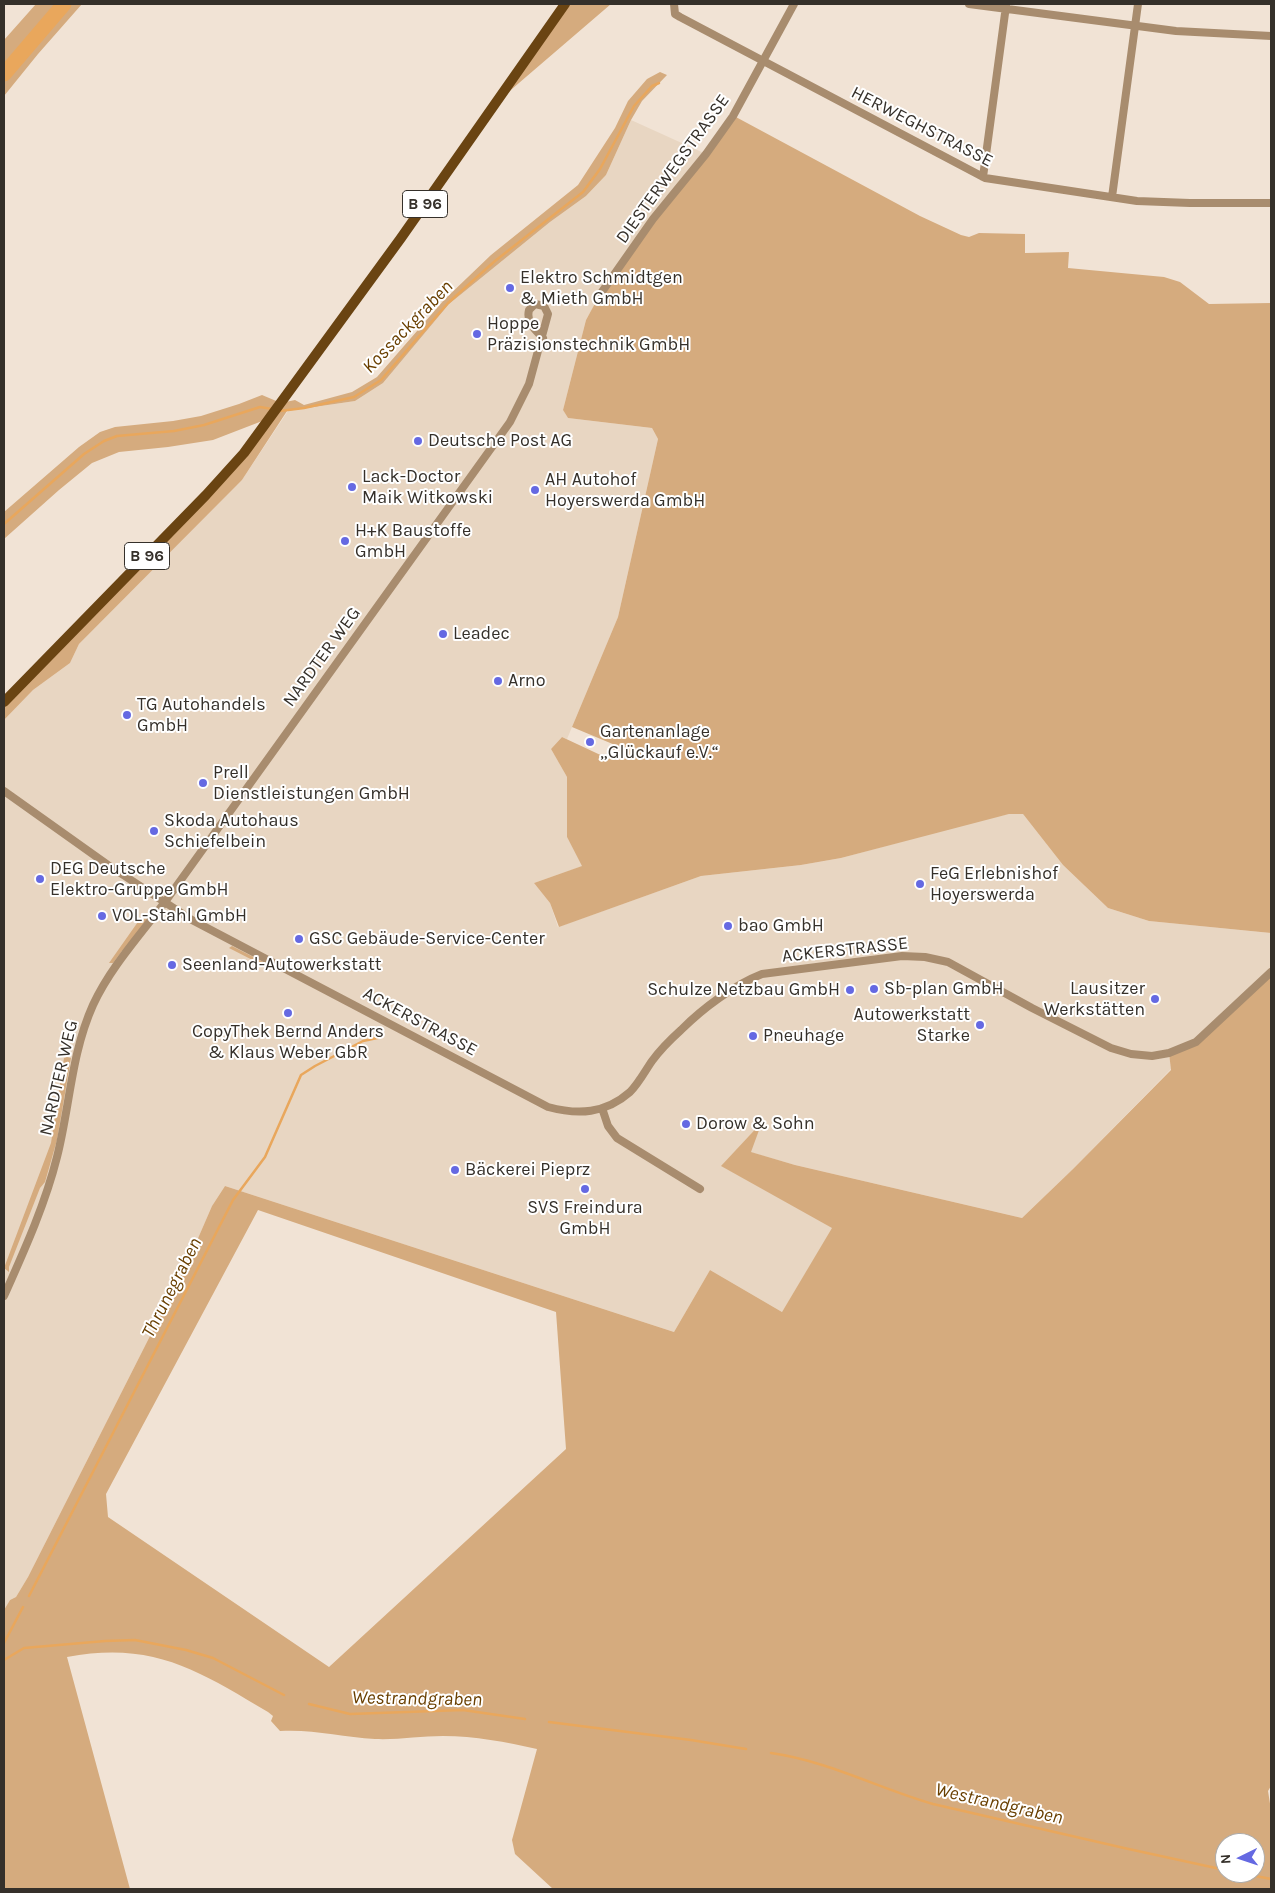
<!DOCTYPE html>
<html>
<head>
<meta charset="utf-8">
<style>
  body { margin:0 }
  #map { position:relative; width:1275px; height:1893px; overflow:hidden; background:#f1e3d5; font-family:Karla,sans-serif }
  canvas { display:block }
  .frame { position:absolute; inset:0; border:5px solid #35302a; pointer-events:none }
  .north { position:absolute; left:1215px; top:1833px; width:50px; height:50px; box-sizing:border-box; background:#fff; border:1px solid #aeacaa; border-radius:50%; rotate:266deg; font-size:14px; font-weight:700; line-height:20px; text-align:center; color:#35302a }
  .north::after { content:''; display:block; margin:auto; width:18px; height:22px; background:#6569e2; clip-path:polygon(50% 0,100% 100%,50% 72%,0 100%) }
</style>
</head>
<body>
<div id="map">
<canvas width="1275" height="1893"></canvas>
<div class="frame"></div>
<div class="north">N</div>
</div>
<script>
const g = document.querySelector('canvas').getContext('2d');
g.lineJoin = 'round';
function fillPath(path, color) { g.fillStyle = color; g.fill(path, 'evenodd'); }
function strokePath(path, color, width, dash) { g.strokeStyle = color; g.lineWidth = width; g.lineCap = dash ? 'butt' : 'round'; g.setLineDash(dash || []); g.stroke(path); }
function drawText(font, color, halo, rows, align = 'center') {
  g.font = font + ' Karla,sans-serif'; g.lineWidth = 4; g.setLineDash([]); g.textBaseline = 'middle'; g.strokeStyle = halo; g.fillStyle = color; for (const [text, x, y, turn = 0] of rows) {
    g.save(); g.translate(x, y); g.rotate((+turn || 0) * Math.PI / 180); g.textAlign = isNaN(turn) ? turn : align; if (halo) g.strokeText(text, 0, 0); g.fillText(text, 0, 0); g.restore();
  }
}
const built = new Path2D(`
  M631,120L706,154L599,296L586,320L563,410L568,418L652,428L658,439L618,617L567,739L562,737L551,749L567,777V837L583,866L534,883L550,903L558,927L701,876L801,865L841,858L989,818L1009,814H1023L1063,865L1108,908L1149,921L1271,933V972L1196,1042L1169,1053L1171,1069L1073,1169L1022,1218L795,1165L750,1152L761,1123L722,1166L833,1228L782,1312L710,1270L674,1332L225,1186L212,1206L189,1259L28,1577L16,1597L10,1600L4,1610V720L33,690L70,663L79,644L242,480L288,411L355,401L383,383L449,304L550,222L586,196L606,175Z`);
const green = new Path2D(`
  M36,4H82L38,54L4,96V40Z
  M565,4H611L498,101Z
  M660,72L667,75L642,101L631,120L606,175L586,196L550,222L449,304L383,383L355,401L287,411L242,480L79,644L70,663L33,690L4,720V702L206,495L270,418L213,440L168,447L119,452L92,463L59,490L4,539V512L79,447L100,432L115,427L173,421L201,416L239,404L262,395L281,403L295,400L304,405L352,392L377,377L444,300L491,255L578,185L615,128L628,101L647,79Z
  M734,116L920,216L961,235L969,237L979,233L1025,234V253L1069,252L1068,268L1164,277L1180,282L1209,304L1271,303V933L1149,921L1108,908L1063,865L1023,814H1009L841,858L801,865L701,876L559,927L550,903L534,883L582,866L567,837V777L551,749L562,737L609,759L615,745L572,727L618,617L658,439L652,428L568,418L563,410L586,320L599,296Z
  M140,919H147L125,951H122L113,963H109Z
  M232,946L275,968L276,972L229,948Z
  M1271,972V1786L1268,1791L1271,1810V1889H553L515,1854L512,1840L537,1749C506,1742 475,1736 443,1736C420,1736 398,1740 375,1739C343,1737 312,1729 280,1731L271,1721L273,1716L268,1712C197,1670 153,1641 67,1657L130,1889H4V1610L10,1600L16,1597L28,1577L189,1259L212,1206L225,1186L674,1332L710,1270L782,1312L832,1228L721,1166L762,1122L751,1152L795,1165L1022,1218L1073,1169L1171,1070L1169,1053L1183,1049ZM258,1210L556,1312L566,1449L329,1667L108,1517L106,1494ZM1225,1843H1255V1873H1225Z
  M67,1057L71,1058L57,1140L45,1182L40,1188L9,1267V1272L4,1268L51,1143L64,1058Z`);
const stream = new Path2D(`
  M280,411L304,408L354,397L381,380L448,303L495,261L583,192L600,169L634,106L652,86L659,83
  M4,524L84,454L104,441L117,436L174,431L204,425L260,407L272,409
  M29,1596L233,1200L265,1157L301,1075L315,1066L363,1041L382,1037
  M4,1643L23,1607
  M4,1660L24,1648L105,1641L135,1640L186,1650L213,1658L284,1695
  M309,1704L350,1714L463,1710L525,1719
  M549,1722L691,1740L746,1749
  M771,1753C828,1761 878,1788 933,1804L1124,1848L1225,1870
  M1240,1873L1271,1879`);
const river = new Path2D(`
  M4,74L64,4`);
const minor = new Path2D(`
  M674,4L675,14L680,17L985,178L1137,201L1190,203H1271
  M969,4L1176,31L1271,36
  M983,177L1006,6
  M1112,197L1138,4
  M599,296L653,219L706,154L733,116L794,4
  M4,791L108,865L192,920L548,1107C578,1115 605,1114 630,1092C639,1083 645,1071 652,1061C660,1050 671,1039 681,1030C703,1008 734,985 762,974L902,956L925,957L948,962L1032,1008L1111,1048L1131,1054L1152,1056L1169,1053L1196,1042L1271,972
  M602,1108L608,1126L617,1138L700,1189
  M4,1296C24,1251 45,1205 57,1157C70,1106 71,1054 93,1005C110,968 140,935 165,902L510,422L529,384L548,314L544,306L535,304L529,310C526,322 534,329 543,338`);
const major = new Path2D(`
  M4,702L206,495L244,453L401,238L565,4`);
const markers = [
  [510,288,5,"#6569e2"],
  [477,334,5,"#6569e2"],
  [418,441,5,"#6569e2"],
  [352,487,5,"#6569e2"],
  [535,490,5,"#6569e2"],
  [345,541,5,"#6569e2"],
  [443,634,5,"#6569e2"],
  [498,681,5,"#6569e2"],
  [127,715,5,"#6569e2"],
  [590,742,5,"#6569e2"],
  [203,783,5,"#6569e2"],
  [154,831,5,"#6569e2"],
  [40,879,5,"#6569e2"],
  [920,884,5,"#6569e2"],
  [102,916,5,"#6569e2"],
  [728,926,5,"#6569e2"],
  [299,939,5,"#6569e2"],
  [172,965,5,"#6569e2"],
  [874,989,5,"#6569e2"],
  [850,990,5,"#6569e2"],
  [1155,999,5,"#6569e2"],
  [288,1013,5,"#6569e2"],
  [980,1025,5,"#6569e2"],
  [753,1036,5,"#6569e2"],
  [686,1124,5,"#6569e2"],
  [455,1170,5,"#6569e2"],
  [585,1189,5,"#6569e2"]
];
const shields = [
  [425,204,45],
  [147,556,45]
];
const shieldNames = [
  ["B 96",425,204],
  ["B 96",147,556]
];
const streetNames = [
  ["HERWEGHSTRASSE",922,127,27],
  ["DIESTERWEGSTRASSE",673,169,-54],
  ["NARDTER WEG",322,657,-54],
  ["ACKERSTRASSE",845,950,-6],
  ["ACKERSTRASSE",420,1022,28],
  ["NARDTER WEG",59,1078,-77]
];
const poiNames = [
  ["Elektro Schmidtgen",520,278],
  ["& Mieth GmbH",520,299],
  ["Hoppe",487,324],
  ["Präzisionstechnik GmbH",487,345],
  ["Deutsche Post AG",428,441],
  ["Lack-Doctor",362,477],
  ["Maik Witkowski",362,498],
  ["AH Autohof",545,480],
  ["Hoyerswerda GmbH",545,501],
  ["H+K Baustoffe",355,531],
  ["GmbH",355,552],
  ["Leadec",453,634],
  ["Arno",508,681],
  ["TG Autohandels",137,705],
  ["GmbH",137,726],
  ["Gartenanlage",600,732],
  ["„Glückauf e.V.“",600,753],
  ["Prell",213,773],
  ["Dienstleistungen GmbH",213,794],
  ["Skoda Autohaus",164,821],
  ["Schiefelbein",164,842],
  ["DEG Deutsche",50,869],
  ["Elektro-Gruppe GmbH",50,890],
  ["FeG Erlebnishof",930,874],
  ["Hoyerswerda",930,895],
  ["VOL-Stahl GmbH",112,916],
  ["bao GmbH",738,926],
  ["GSC Gebäude-Service-Center",309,939],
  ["Seenland-Autowerkstatt",182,965],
  ["Sb-plan GmbH",884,989],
  ["Lausitzer",1145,989,"right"],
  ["Werkstätten",1145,1010,"right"],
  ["Schulze Netzbau GmbH",840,990,"right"],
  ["Autowerkstatt",970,1015,"right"],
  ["Starke",970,1036,"right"],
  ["CopyThek Bernd Anders",288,1032,"center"],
  ["& Klaus Weber GbR",288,1053,"center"],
  ["Pneuhage",763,1036],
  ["Dorow & Sohn",696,1124],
  ["Bäckerei Pieprz",465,1170],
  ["SVS Freindura",585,1208,"center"],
  ["GmbH",585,1229,"center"]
];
const waterNames = [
  ["Kossackgraben",408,327,-46],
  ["Thrunegraben",172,1288,-63],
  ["Westrandgraben",417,1699,1],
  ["Westrandgraben",999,1804,13]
];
fillPath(built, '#e8d6c2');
fillPath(green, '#d5ab7e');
strokePath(stream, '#e9a75c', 2.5);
strokePath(river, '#e9a75c', 15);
strokePath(minor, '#a88c6e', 8);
strokePath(major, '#6a4412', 10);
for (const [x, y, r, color] of markers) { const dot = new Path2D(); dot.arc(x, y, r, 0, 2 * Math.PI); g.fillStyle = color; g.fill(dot); strokePath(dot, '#fff', 2); }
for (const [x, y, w] of shields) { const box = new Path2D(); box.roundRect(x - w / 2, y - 13.5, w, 27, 4); g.fillStyle = '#fff'; g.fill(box); strokePath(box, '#35302a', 1); }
drawText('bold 16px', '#35302a', null, shieldNames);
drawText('18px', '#35302a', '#fff', streetNames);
drawText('18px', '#35302a', '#fff', poiNames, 'left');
drawText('italic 19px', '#693f00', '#fff', waterNames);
</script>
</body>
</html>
